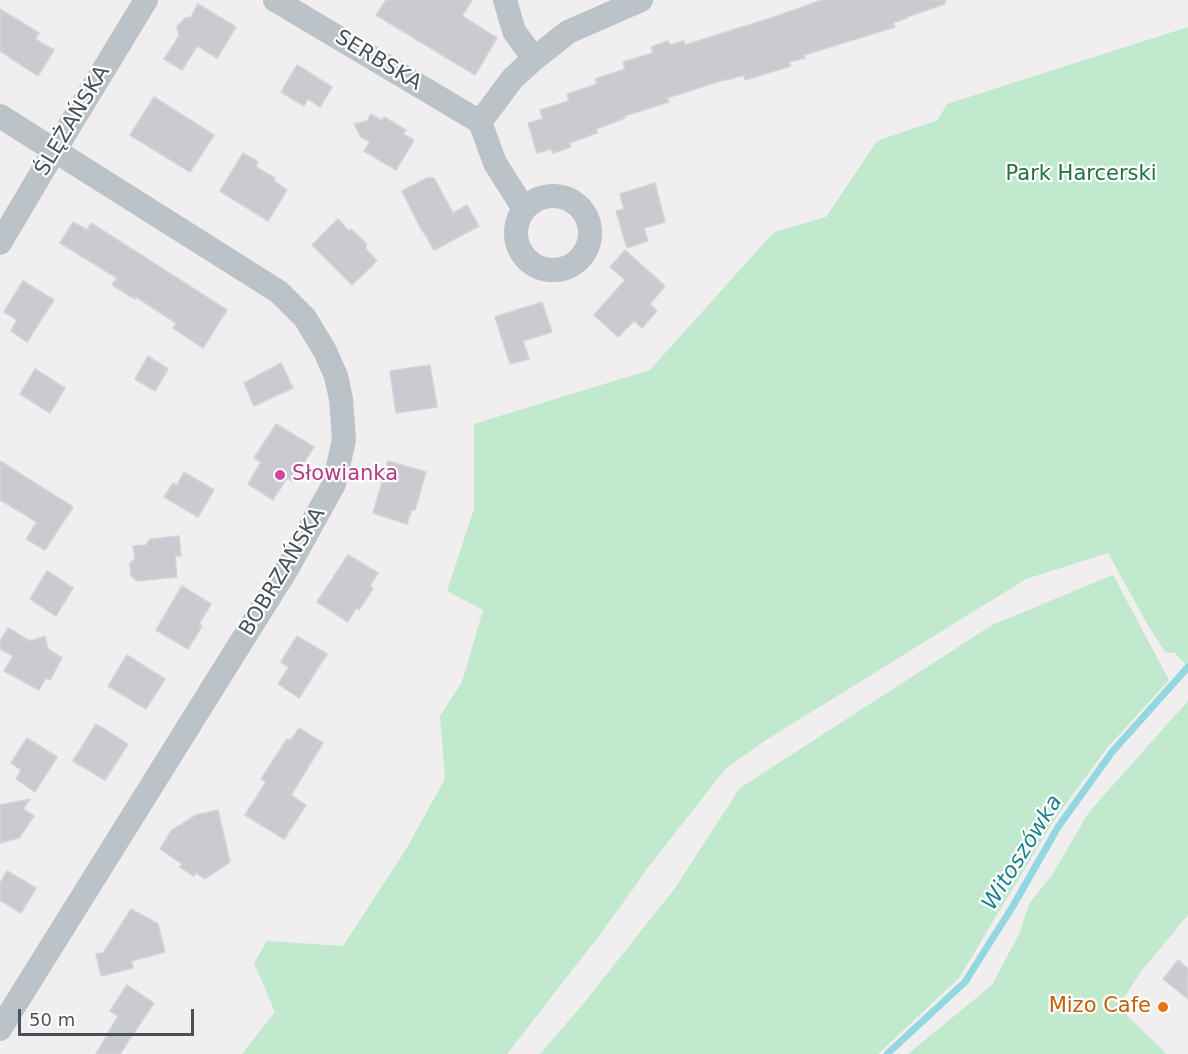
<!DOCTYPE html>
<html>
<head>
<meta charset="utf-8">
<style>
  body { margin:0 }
  #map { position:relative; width:1188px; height:1054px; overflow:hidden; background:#f0eeee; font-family:"DejaVu Sans",sans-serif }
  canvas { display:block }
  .scale { position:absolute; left:18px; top:1009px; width:176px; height:27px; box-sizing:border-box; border:3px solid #485258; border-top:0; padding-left:8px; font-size:18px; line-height:21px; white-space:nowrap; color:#485258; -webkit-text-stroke:4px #fff; paint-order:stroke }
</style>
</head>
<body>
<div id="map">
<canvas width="1188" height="1054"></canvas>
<div class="scale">50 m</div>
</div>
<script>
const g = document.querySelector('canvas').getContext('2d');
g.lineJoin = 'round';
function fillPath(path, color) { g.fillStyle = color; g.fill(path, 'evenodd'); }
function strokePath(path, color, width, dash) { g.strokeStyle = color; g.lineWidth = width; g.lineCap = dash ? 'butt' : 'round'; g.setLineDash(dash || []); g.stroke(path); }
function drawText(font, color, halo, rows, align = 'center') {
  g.font = font + ' "DejaVu Sans",sans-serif'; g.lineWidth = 4.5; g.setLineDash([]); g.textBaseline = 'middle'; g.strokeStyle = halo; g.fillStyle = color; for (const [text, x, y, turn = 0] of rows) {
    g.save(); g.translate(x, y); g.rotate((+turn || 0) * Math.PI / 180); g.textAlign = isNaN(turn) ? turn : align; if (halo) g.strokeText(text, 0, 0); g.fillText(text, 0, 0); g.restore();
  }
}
const green = new Path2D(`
  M1188,27V667L1175,653L1165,652L1149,627L1108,553L1026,579L766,740L726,768L646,870L636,885L598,937L507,1054H242L275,1012L254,963L267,941L343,946L405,851L445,779L440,716L462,682L483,610L447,591L474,509V424L650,370L764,243L775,232L826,217L877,141L938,120L947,104Z
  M1113,575L1169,680L1107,748L1054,820L959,978L878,1054H540L584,1003L675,888L740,788L992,625Z
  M1188,701V915L1142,970L1118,1007L1167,1054H908L992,985L1020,932L1029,904L1052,875L1089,812Z`);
const stream = new Path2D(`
  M887,1054L965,982L1013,906L1058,827L1112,752L1188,667`);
const building = new Path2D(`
  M386,0H472L462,16L497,38L475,75L376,15Z
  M822,0H945V4L906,17L907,18L893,23L895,27L804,55L805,58L789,62L791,66L745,80L744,75L727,80V79L667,98L669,102L624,116L625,118L596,129L597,133L569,143L571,147L553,153L551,149L537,153L528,123L543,119L540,110L569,101L567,94L597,84L595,79L625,69L623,62L653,53L651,47L668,41L670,45L684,41L685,45L774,17Z
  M198,4L236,27L217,58L197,46L182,70L164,59L179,36L177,27L185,18L191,17Z
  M0,9L39,33L35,39L54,50L38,76L0,51Z
  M297,65L332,87L320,107L308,99L304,106L281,92Z
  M154,97L214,135L190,172L130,135Z
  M371,114L382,121L384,117L406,130L403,134L414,140L396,170L364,151L370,142L361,137L354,124L367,121Z
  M243,153L258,162L256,167L275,178L274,181L287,190L268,221L220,191Z
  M427,178H434L453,213L467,205L479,226L434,250L423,231H422L402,191Z
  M655,183L665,222L644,228L648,241L627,248L616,211L624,209L620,194Z
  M338,219L349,231L351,229L366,243V249L377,261L352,285L312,245Z
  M73,222L87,230L91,223L227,310L203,348L173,328L176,323L136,297L135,299L112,285L117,278L60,243Z
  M625,250L665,286L650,304L657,311L642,328L634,321L618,337L594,315L625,280L610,267Z
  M23,281L54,300L27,342L11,331L17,320L4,312Z
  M542,302L552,332L523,341L529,359L510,364L495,317Z
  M148,356L168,369L155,391L135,379Z
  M281,363L293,388L254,406L244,383Z
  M430,365L437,407L396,413L390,371Z
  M35,369L65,388L50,413L20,394Z
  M276,424L314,447L292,481L287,478L273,500L248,484L261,462L254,458Z
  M0,461L73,507L45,550L26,539L37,522L0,500Z
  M388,461L426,472L415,510L412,509L407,524L373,513Z
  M184,472L214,490L198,517L164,497L173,483L177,485Z
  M179,536L181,556H175L177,577L137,581L131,576L130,563L135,559L133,546L146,545L150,539Z
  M348,555L378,573L370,586L373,589L366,599L359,610L356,608L348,622L317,602Z
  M47,571L73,588L56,616L30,599Z
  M182,586L211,604L199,624L202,626L188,649L156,630Z
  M8,628L30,641L45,636L48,649L62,658L50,680L46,678L39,690L4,671L13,656L0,649V641Z
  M297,636L327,654L299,698L278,684L289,667L281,662Z
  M127,655L165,679L146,709L108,686Z
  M96,724L128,744L105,780L73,761Z
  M299,728L323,743L291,795L306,805L284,839L245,815L266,782L261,779L287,739L291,740Z
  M27,738L57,757L35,792L16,779L21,770L11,763Z
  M30,799L23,809L34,816L19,838L0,843V805Z
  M218,810L230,862L205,879L196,873L194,876L180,867L182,864L160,849L171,831L196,815Z
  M7,871L36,888L21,913L0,900V883Z
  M131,909L158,924L165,952L132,961L133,968L101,976L96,954L103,953Z
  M1178,960L1188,969V999L1163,979Z
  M127,985L154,1003L120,1054H96L118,1016L110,1011Z`);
const minor = new Path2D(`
  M275,0L480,122L513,78L534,59L568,32L641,0
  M505,0L514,31L534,59
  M0,116L279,292L305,318L325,351L336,376L341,399L344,440L334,484L287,569L253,623L0,1029
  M480,122L495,163L524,209
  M516 233a37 37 0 1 1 74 0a37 37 0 1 1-74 0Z
  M0,243L55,150L146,0`);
const markers = [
  [280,475,6,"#d1479c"],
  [1163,1007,6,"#e8710a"]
];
const streetNames = [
  ["SERBSKA",378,61,31],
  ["ŚLĘŻAŃSKA",73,121,-59],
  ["BOBRZAŃSKA",283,572,-59]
];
const parkNames = [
  ["Park Harcerski",1081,175]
];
const hotelNames = [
  ["Słowianka",292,475]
];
const foodNames = [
  ["Mizo Cafe",1151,1007]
];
const waterNames = [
  ["Witoszówka",1023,853,-58]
];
fillPath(green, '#c1e9cd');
strokePath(stream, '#93d7e0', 7);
fillPath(building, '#c9cbd0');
strokePath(building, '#d2d4d8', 1.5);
strokePath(minor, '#bbc3c8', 24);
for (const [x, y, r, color] of markers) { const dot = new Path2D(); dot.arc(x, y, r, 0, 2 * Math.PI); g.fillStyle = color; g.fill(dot); strokePath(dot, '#fff', 2); }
drawText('21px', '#485258', '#fff', streetNames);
drawText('21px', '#227142', '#fff', parkNames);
drawText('21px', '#b23c85', '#fff', hotelNames, 'left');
drawText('21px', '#c56008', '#fff', foodNames, 'right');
drawText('italic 22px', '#1c818f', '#fff', waterNames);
</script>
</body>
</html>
